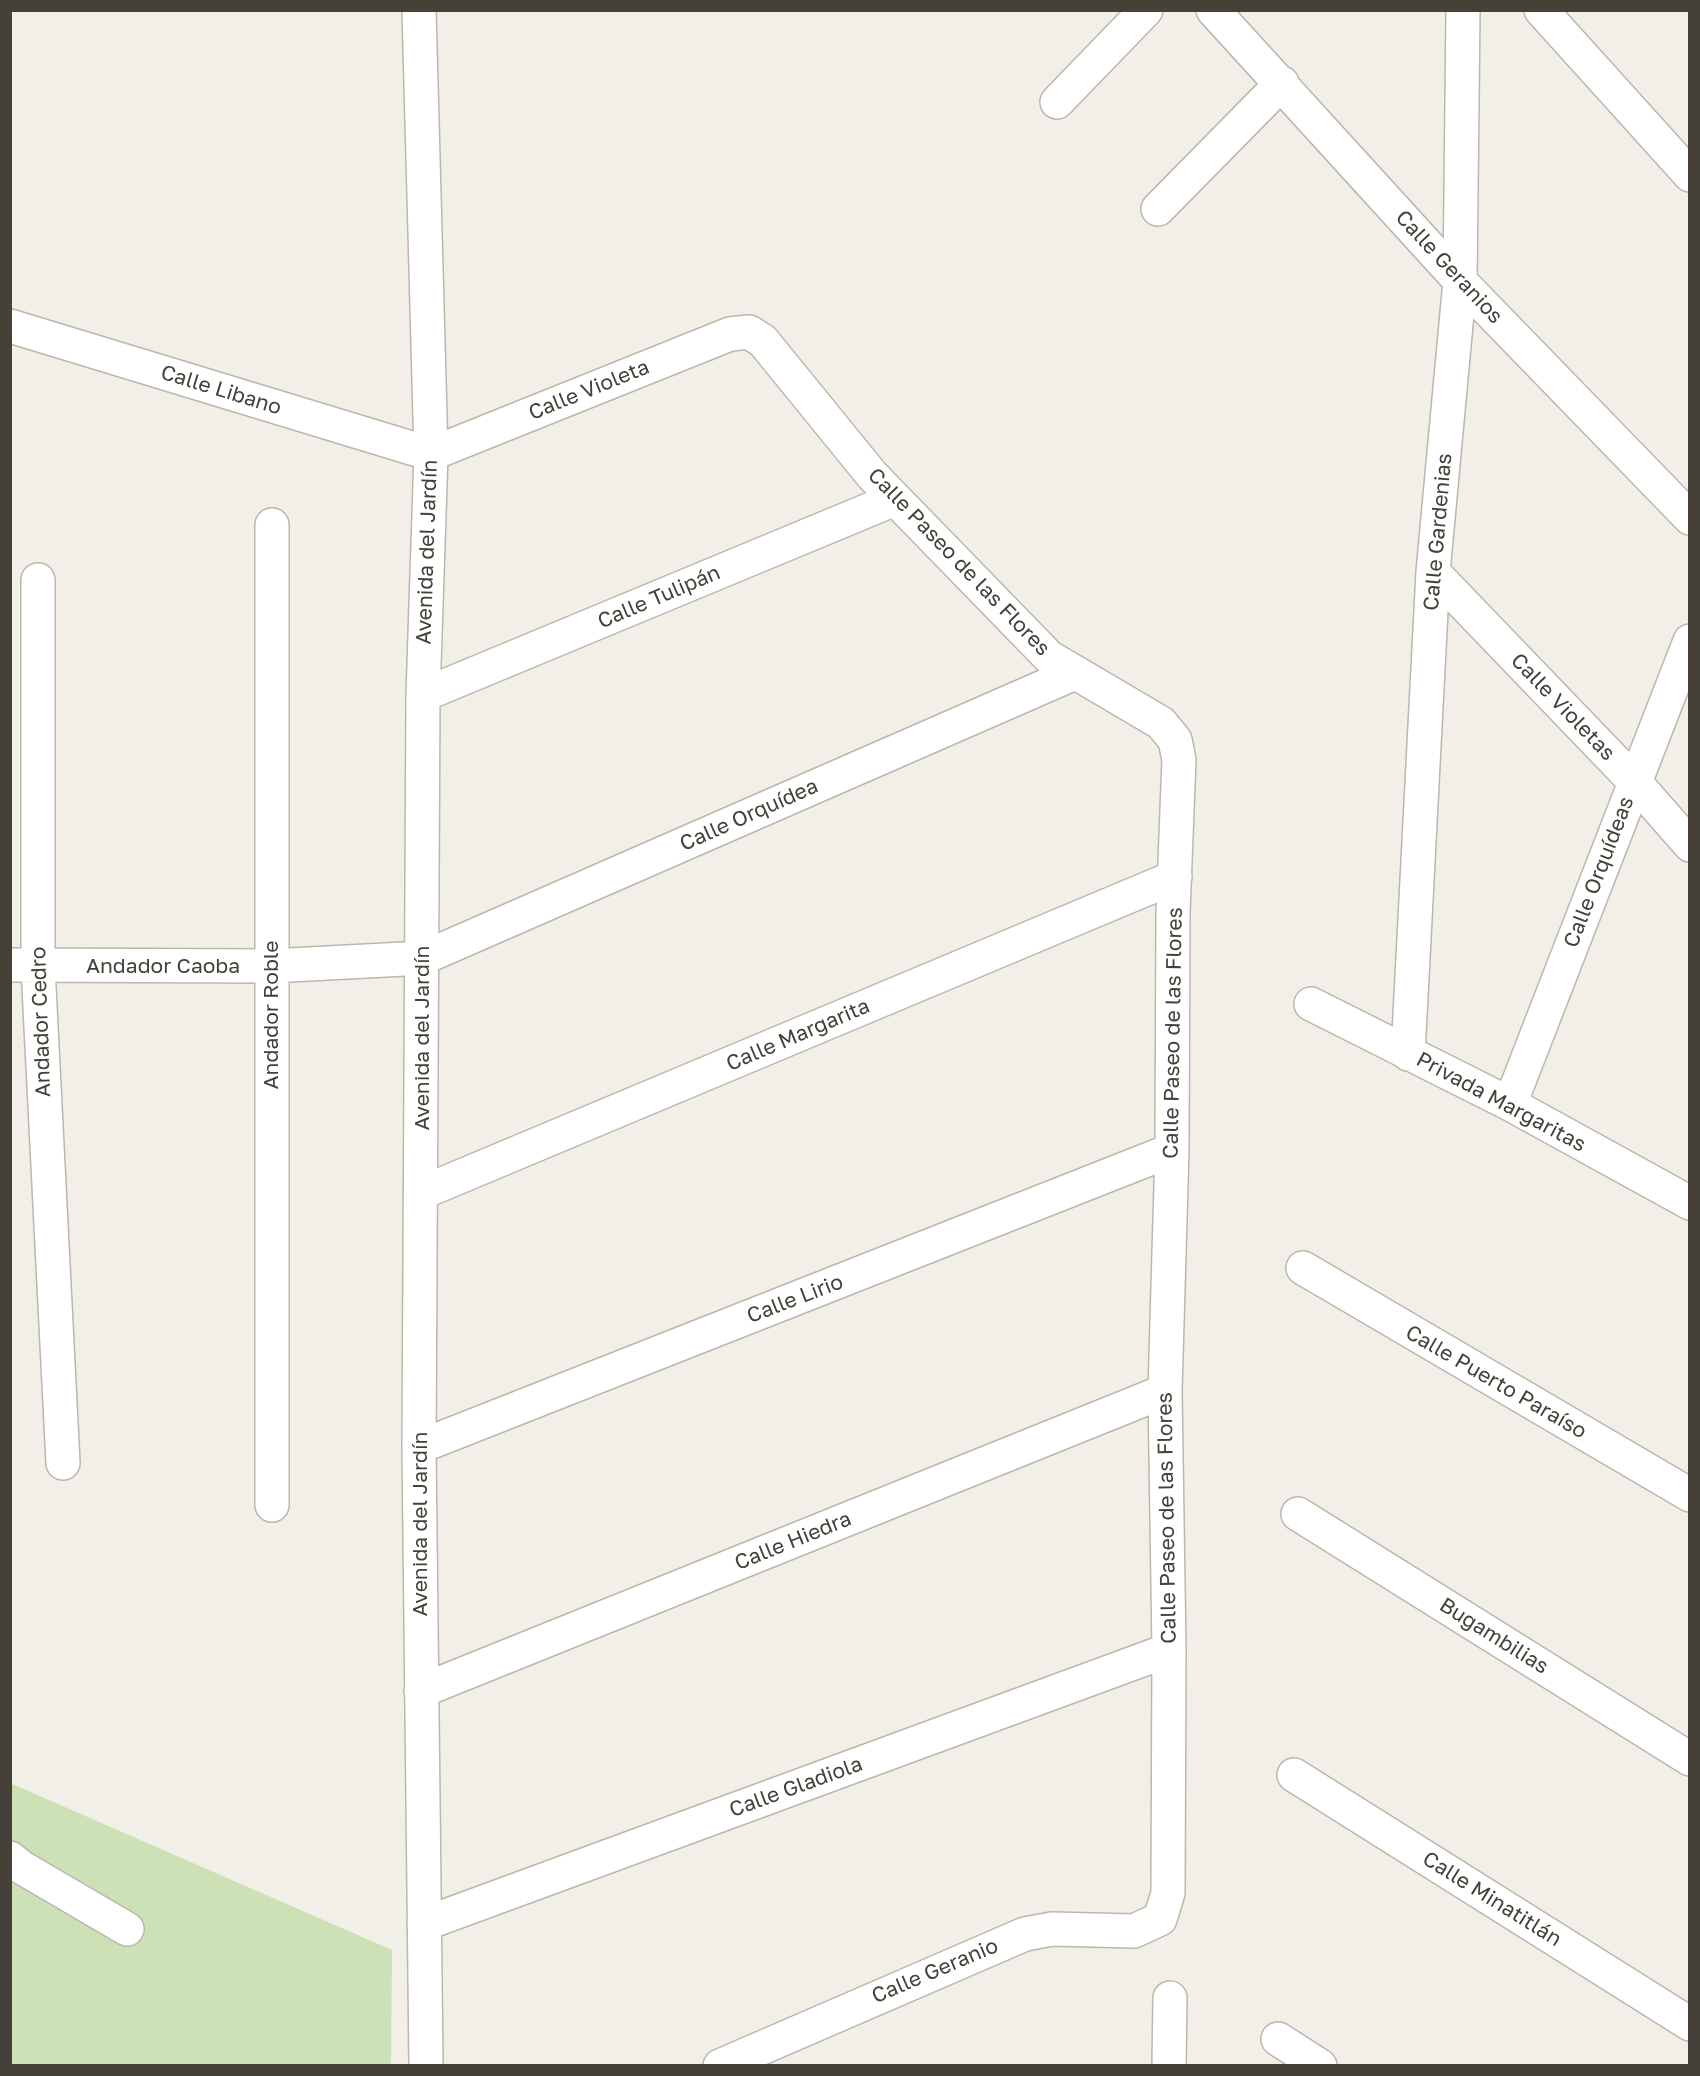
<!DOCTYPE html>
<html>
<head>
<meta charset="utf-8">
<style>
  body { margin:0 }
  #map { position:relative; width:1700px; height:2076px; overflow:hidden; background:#f2efe8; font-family:"Golos Text",sans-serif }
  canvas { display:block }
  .frame { position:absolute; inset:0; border:12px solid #454038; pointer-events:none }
</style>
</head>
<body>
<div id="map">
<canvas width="1700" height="2076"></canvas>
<div class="frame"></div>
</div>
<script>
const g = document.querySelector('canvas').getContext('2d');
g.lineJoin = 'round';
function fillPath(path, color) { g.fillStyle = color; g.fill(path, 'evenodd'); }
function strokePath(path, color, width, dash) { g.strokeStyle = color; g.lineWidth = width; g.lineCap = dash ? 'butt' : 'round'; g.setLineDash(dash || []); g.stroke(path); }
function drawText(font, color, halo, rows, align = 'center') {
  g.font = font + ' "Golos Text",sans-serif'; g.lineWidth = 6; g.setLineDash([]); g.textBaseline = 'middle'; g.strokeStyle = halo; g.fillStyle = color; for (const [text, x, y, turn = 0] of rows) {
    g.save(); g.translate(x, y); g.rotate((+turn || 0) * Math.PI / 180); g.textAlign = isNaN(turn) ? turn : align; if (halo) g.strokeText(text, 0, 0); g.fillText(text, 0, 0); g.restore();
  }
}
const green = new Path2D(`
  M10,1783L392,1950L391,2065H11Z`);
const street = new Path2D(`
  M419,10L431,454L423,695L419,1447L426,2066
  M1213,10L1460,281L1690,518
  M1541,10L1690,175
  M1057,102L1146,10
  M1158,209L1282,83
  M10,326L431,454L730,334L749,332L763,341L872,475L1049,657L1161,723L1175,740L1179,760L1173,912L1172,1150L1165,1391L1169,1650L1168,1893L1160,1919L1134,1931L1052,1929L1025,1934L720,2066
  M1433,572L1634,781L1690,845
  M38,580V967L63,1463
  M423,695L895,499
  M10,965L271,966L423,958L1075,673
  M1311,1004L1510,1104L1690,1203
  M1408,1054L1433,572L1460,281L1463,10
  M1510,1104L1690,641
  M421,1193L1175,877
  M1303,1268L1690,1495
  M419,1447L1172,1150
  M272,1505V525
  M1298,1514L1690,1759
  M421,1691L1165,1391
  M1294,1775L1690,2024
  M10,1858L21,1867L127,1929
  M424,1924L1169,1650
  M1278,2039L1320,2066
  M1169,2066L1170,1998`);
const streetNames = [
  ["Calle Geranios",1449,267,47],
  ["Calle Libano",221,390,17],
  ["Calle Violeta",589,390,-22],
  ["Calle Gardenias",1438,532,-85],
  ["Avenida del Jardín",427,552,-88],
  ["Calle Paseo de las Flores",959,562,46],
  ["Calle Tulipán",659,597,-23],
  ["Calle Violetas",1563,707,46],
  ["Calle Orquídea",749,815,-24],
  ["Calle Orquídeas",1599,872,-69],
  ["Andador Caoba",163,966],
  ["Andador Roble",271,1015,-90],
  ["Andador Cedro",41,1022,-92],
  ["Calle Paseo de las Flores",1173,1033,-89],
  ["Calle Margarita",798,1035,-23],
  ["Avenida del Jardín",422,1038,-90],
  ["Privada Margaritas",1501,1102,28],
  ["Calle Lirio",795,1299,-21],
  ["Calle Puerto Paraíso",1496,1382,30],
  ["Calle Paseo de las Flores",1167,1518,-91],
  ["Avenida del Jardín",420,1524,-90],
  ["Calle Hiedra",793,1541,-22],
  ["Bugambilias",1494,1636,32],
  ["Calle Gladiola",796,1787,-20],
  ["Calle Minatitlán",1492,1899,32],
  ["Calle Geranio",935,1971,-23]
];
fillPath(green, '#cce1b6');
strokePath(street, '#bcb7ac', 36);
strokePath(street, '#fff', 33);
drawText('21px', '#454038', '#fff', streetNames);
</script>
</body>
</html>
